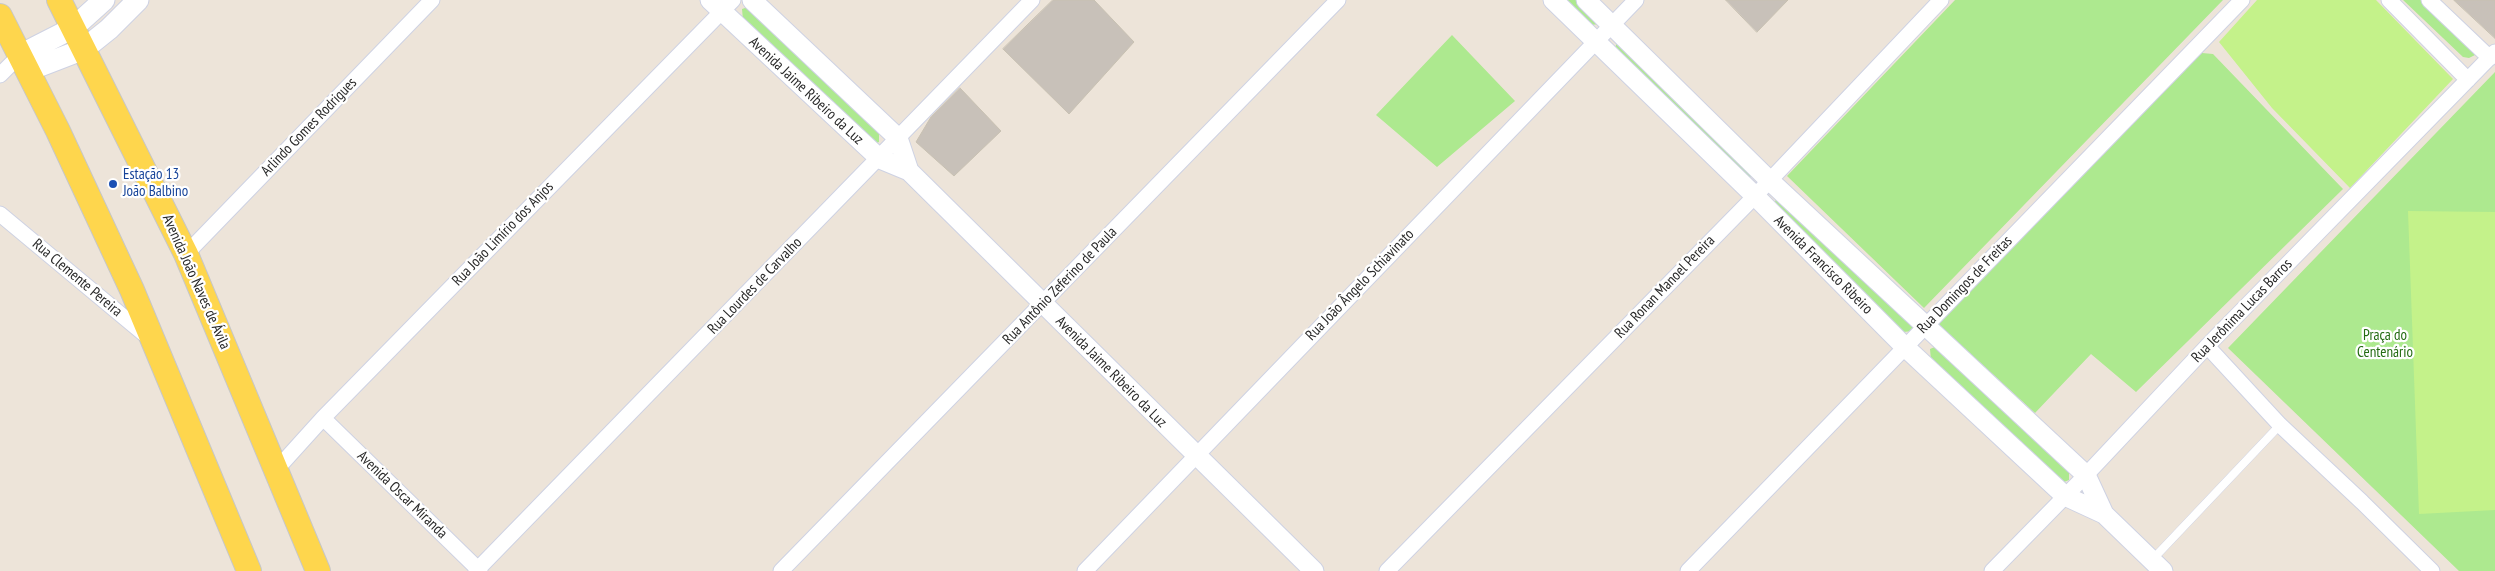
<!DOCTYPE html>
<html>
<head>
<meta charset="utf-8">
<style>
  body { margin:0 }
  canvas { display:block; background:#ede4d9 }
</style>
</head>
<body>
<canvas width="2495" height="571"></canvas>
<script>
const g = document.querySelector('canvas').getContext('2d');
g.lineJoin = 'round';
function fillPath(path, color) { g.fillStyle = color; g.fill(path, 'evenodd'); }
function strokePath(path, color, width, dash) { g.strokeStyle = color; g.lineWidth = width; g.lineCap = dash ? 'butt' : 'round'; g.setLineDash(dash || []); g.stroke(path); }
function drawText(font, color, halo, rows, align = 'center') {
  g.font = font + ' "PT Sans Narrow",sans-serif'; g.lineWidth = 4.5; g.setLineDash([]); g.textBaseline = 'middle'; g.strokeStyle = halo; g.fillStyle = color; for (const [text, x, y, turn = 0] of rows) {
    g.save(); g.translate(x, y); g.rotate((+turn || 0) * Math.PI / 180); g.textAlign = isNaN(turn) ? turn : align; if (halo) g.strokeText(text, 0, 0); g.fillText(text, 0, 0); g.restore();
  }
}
const green = new Path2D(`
  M1563,0H1587L1600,24L1590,25Z
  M1955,0H2223L1924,308L1787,176Z
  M2403,0H2428L2476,50L2475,55L2469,58L2463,57Z
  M748,7L879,131V142L874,144L743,20L742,9Z
  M1452,35L1515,101L1437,167L1376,115Z
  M1617,42L1752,176L1747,178L1615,48Z
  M2202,53L2213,54L2343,189L2136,392L2091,354L2035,413L1938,324Z
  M2495,72V571H2459L2228,348Z
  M1776,199L1915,325L1913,331L1903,332L1774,205Z
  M1937,346L2069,468V480L2064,482L1931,360L1930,349Z`);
const pitch = new Path2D(`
  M2257,0H2376L2453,79L2350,188L2272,108L2219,42Z
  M2408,211L2495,212V510L2419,514Z`);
const building = new Path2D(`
  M1053,0H1094L1134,42L1069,114L1003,49Z
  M1726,0H1788L1757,32Z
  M2454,0H2495V38Z
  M960,88L1001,131L954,176L916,142L931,117Z`);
const service = new Path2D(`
  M2152,560L2280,425`);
const minor = new Path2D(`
  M2389,0L2468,80
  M2429,0L2490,58
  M0,75L20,55
  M0,214L149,338
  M186,254L432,0
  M2207,346L2280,425L2362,502L2432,571
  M323,418L480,571
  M276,470L323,418L733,0
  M476,571L1032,0
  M781,571L1338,0
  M1085,571L1636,0
  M1387,571L1755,196L1941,0
  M1688,571L2242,0
  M1992,571L2086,475L2212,341L2495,52`);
const tertiary = new Path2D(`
  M710,0L880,159L909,171L1314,571
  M752,0L898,138L909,171
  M1553,0L1755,196L1905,347L2065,496L2104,514L2163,571
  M1586,0L1769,180L2086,475L2104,514`);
const secondary = new Path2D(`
  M20,55L73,28L104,0
  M27,71L84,49L109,29L138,0`);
const primary = new Path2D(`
  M59,0L186,254L318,571
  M0,16L58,131L132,290L249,571`);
const markers = [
  [113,184,5,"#1a4fb4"]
];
const streetNames = [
  ["Avenida Jaime Ribeiro da Luz",806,91,43],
  ["Arlindo Gomes Rodrigues",309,127,-46],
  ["Rua João Limírio dos Anjos",503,234,-46],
  ["Avenida Francisco Ribeiro",1823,265,45],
  ["Rua Clemente Pereira",77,278,40],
  ["Avenida João Naves de Ávila",196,282,66],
  ["Rua João Ângelo Schiavinato",1360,285,-46],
  ["Rua Domingos de Freitas",1965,285,-46],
  ["Rua Lourdes de Carvalho",755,286,-46],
  ["Rua Antônio Zeferino de Paula",1060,286,-46],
  ["Rua Ronan Manoel Pereira",1665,287,-46],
  ["Rua Jerônima Lucas Barros",2242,311,-46],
  ["Avenida Jaime Ribeiro da Luz",1111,372,45],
  ["Avenida Oscar Miranda",402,495,44]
];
const transitNames = [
  ["Estação 13",123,175],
  ["João Balbino",123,192]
];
const parkNames = [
  ["Praça do",2385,336],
  ["Centenário",2385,353]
];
fillPath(green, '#ade98f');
fillPath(pitch, '#c4f28a');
fillPath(building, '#c8c1b9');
strokePath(building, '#c8c1b2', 1);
strokePath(service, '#ced2e3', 9);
strokePath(minor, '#ced2e3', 17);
strokePath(tertiary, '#ced2e3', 21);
strokePath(secondary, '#ced2e3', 23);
strokePath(primary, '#c7c7c7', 26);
strokePath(service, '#fff', 8);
strokePath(minor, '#fff', 15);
strokePath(tertiary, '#fff', 19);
strokePath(secondary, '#fff', 21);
strokePath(primary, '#fed64d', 24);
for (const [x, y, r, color] of markers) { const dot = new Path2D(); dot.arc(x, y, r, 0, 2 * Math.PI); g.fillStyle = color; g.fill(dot); strokePath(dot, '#fff', 2); }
drawText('15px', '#292929', '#fff', streetNames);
drawText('15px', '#164399', '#fff', transitNames, 'left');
drawText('15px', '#246c13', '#fff', parkNames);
</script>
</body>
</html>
